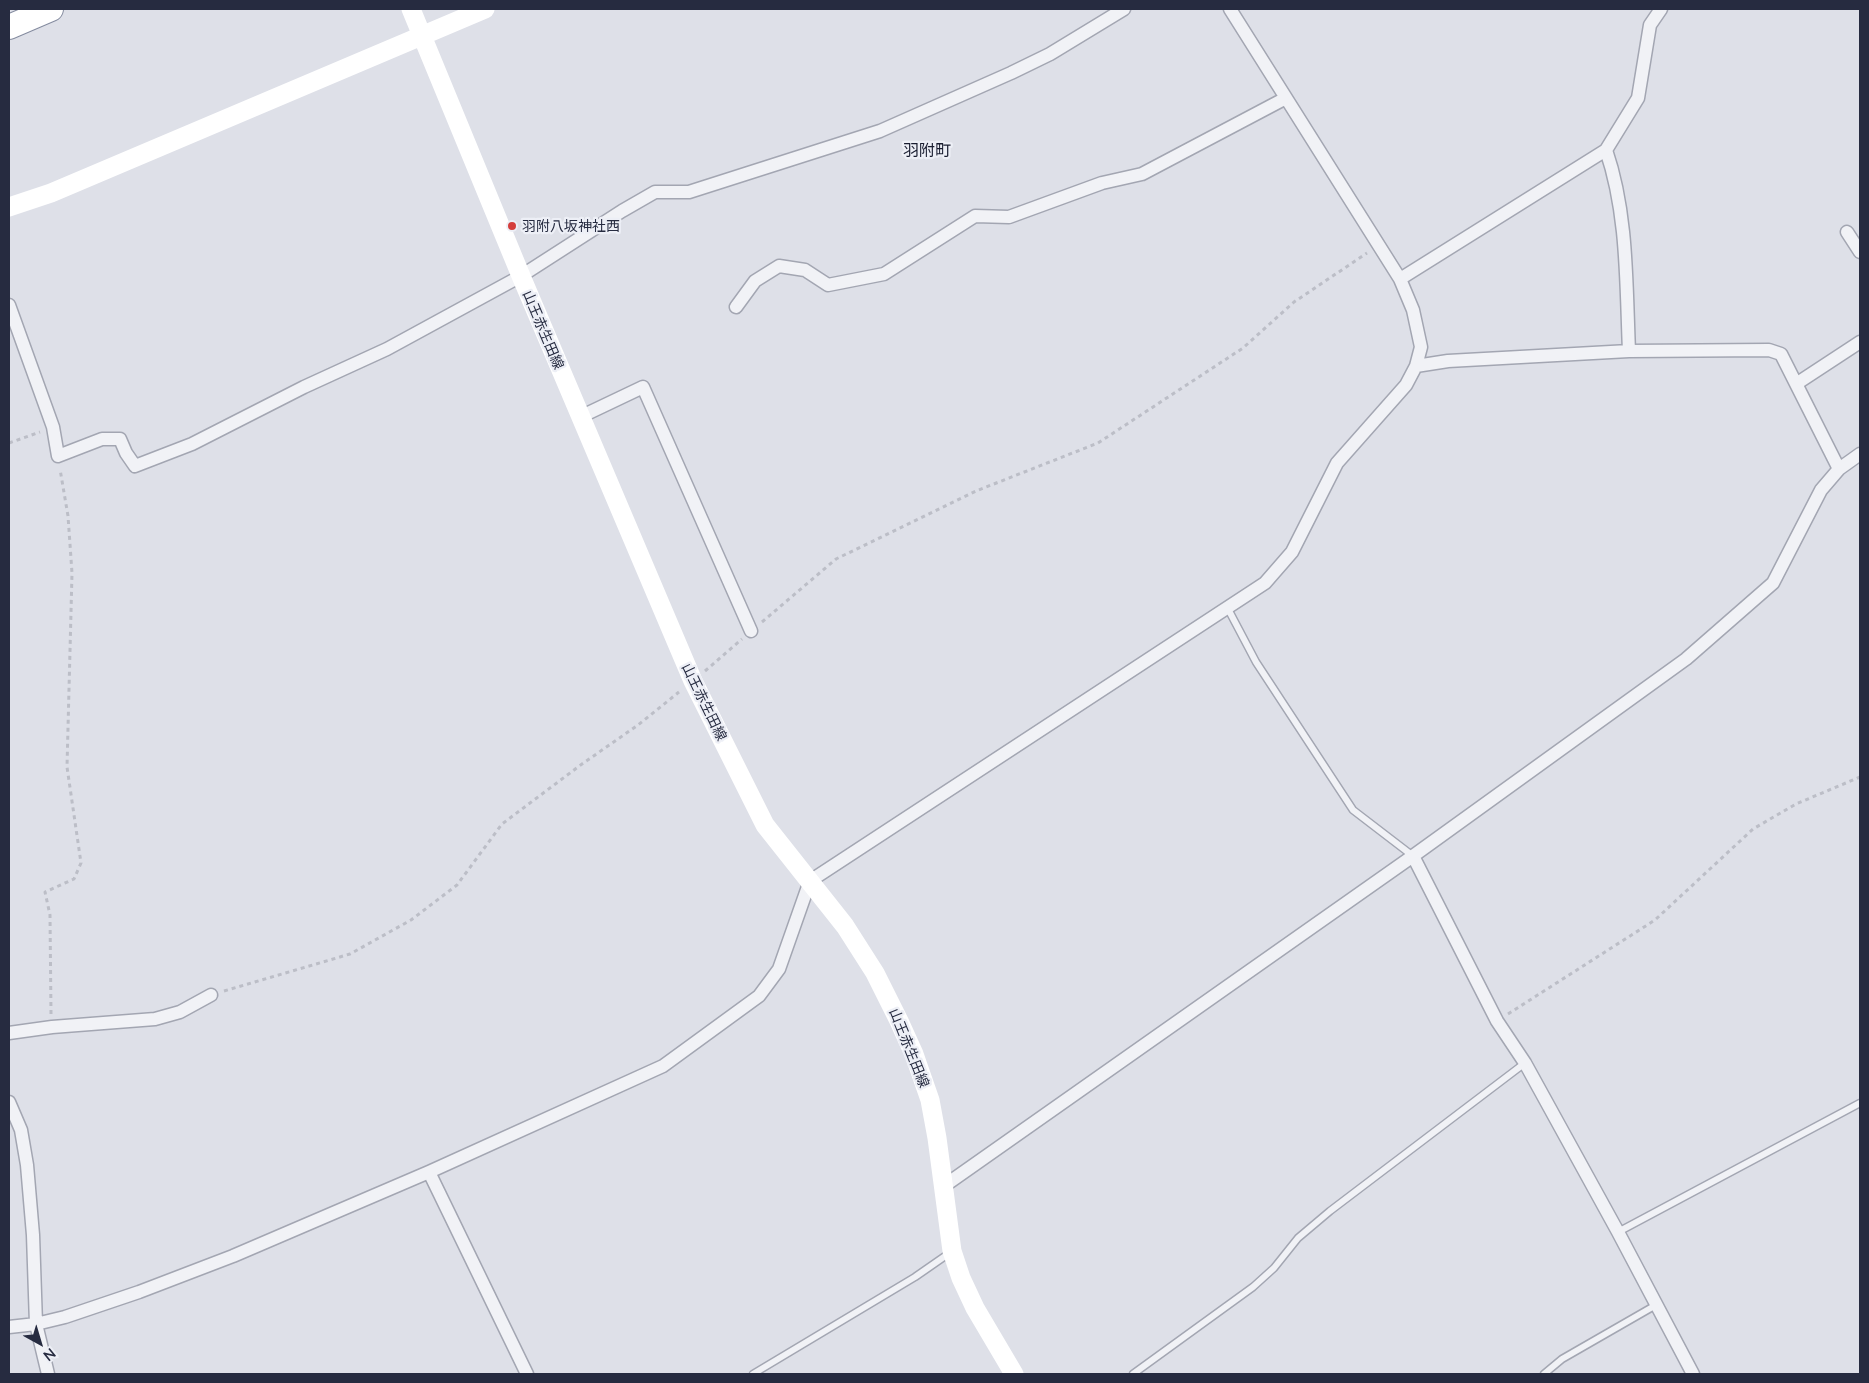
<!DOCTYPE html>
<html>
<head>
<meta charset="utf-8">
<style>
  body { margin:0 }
  #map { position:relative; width:1869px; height:1383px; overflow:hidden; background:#dee0e8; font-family:Lato,sans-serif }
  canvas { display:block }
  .frame { position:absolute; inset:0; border:10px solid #262b40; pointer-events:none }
  .north { position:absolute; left:15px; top:1318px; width:50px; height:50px; -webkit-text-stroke:4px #edeff6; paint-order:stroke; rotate:141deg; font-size:14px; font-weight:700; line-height:20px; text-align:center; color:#262b40 }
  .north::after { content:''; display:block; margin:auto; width:18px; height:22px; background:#262b40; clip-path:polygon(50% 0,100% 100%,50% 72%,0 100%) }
</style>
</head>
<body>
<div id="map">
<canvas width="1869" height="1383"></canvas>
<div class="frame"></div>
<div class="north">N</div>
</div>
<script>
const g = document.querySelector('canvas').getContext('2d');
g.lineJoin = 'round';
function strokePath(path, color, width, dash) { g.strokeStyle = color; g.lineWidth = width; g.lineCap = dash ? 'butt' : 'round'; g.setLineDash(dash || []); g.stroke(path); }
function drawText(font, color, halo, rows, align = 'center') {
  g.font = font + ' Lato,"Noto Sans JP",sans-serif'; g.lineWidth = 4.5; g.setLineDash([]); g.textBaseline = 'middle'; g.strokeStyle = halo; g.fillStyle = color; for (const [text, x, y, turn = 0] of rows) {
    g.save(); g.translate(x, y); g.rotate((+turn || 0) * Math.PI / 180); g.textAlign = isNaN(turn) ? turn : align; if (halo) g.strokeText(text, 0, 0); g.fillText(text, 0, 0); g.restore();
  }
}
const path = new Path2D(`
  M9,443L40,432
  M762,622L836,559L976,491L1098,443L1243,348L1294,302L1367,253
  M705,671L742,639
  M224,991L350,954L411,920L457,885L502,824L582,764L638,725L679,692
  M51,1014L50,915L45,892L74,879L81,863L67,767L72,573L68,516L60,469
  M1508,1014L1655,920L1753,829L1796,804L1860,777`);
const lane = new Path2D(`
  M1227,607L1256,662L1353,810L1413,856
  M1618,1232L1860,1103
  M753,1374L915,1277L951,1252
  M1133,1374L1253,1287L1274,1268L1298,1238L1330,1211L1525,1063
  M1544,1374L1562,1359L1656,1305`);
const street = new Path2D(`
  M1606,150C1628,214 1626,285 1629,351
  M1847,232L1860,252
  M1400,279L1606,150L1638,98L1650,25L1661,9
  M9,305L53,427L58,456L102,439H120L126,453L135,466L192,444L304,387L387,349L521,276L622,211L655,192H689L880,131L1011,73L1050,54L1124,9
  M736,307L755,281L779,266L805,270L828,285L884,274L975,216L1009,217L1102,183L1142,174L1286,98
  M1416,366L1448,361L1629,351L1769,350L1781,354L1839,469
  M1796,384L1860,342
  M580,417L643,387L751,631
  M1413,856L1497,1021L1525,1063L1618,1232L1693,1374
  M9,1033L52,1027L155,1019L180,1012L211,995
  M9,1102L21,1130L27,1165L33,1235L36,1324L48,1374
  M429,1172L527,1374
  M944,1186L1413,856L1686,659L1773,583L1821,490L1839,469L1860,454
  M9,1327L36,1324L65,1317L139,1292L233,1256L429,1172L663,1066L759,996L779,969L810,881L1265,583L1292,552L1337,463L1406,385L1416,366L1421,347L1413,310L1400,279L1230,9`);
const secondary = new Path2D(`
  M411,9L521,276L693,681L765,825L845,926L875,973L899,1021L914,1054L930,1100L937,1138L952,1251L961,1278L975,1308L1014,1374
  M9,207L51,193L485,9`);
const highway = new Path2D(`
  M9,27L51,9`);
const markers = [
  [512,226,5,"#d43e3c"]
];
const poiNames = [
  ["羽附八坂神社西",522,226]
];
const streetNames = [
  ["山王赤生田線",543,330,67],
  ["山王赤生田線",704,702,64],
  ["山王赤生田線",909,1048,68]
];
const quarterNames = [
  ["羽附町",927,151]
];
strokePath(lane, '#a3a6b2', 9);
strokePath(street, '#a3a6b2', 15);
strokePath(highway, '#848b9f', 26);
strokePath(path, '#bcbec7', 3, [4, 4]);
strokePath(lane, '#f1f2f6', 6);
strokePath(street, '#f1f2f6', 12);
strokePath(secondary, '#fff', 19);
strokePath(highway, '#fff', 24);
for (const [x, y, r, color] of markers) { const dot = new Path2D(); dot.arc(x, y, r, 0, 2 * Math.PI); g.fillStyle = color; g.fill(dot); strokePath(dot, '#edeff6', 2); }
drawText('14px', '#262b40', '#edeff6', poiNames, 'left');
drawText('14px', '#262b40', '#edeff6', streetNames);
drawText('16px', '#191d30', '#edeff6', quarterNames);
</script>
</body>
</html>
